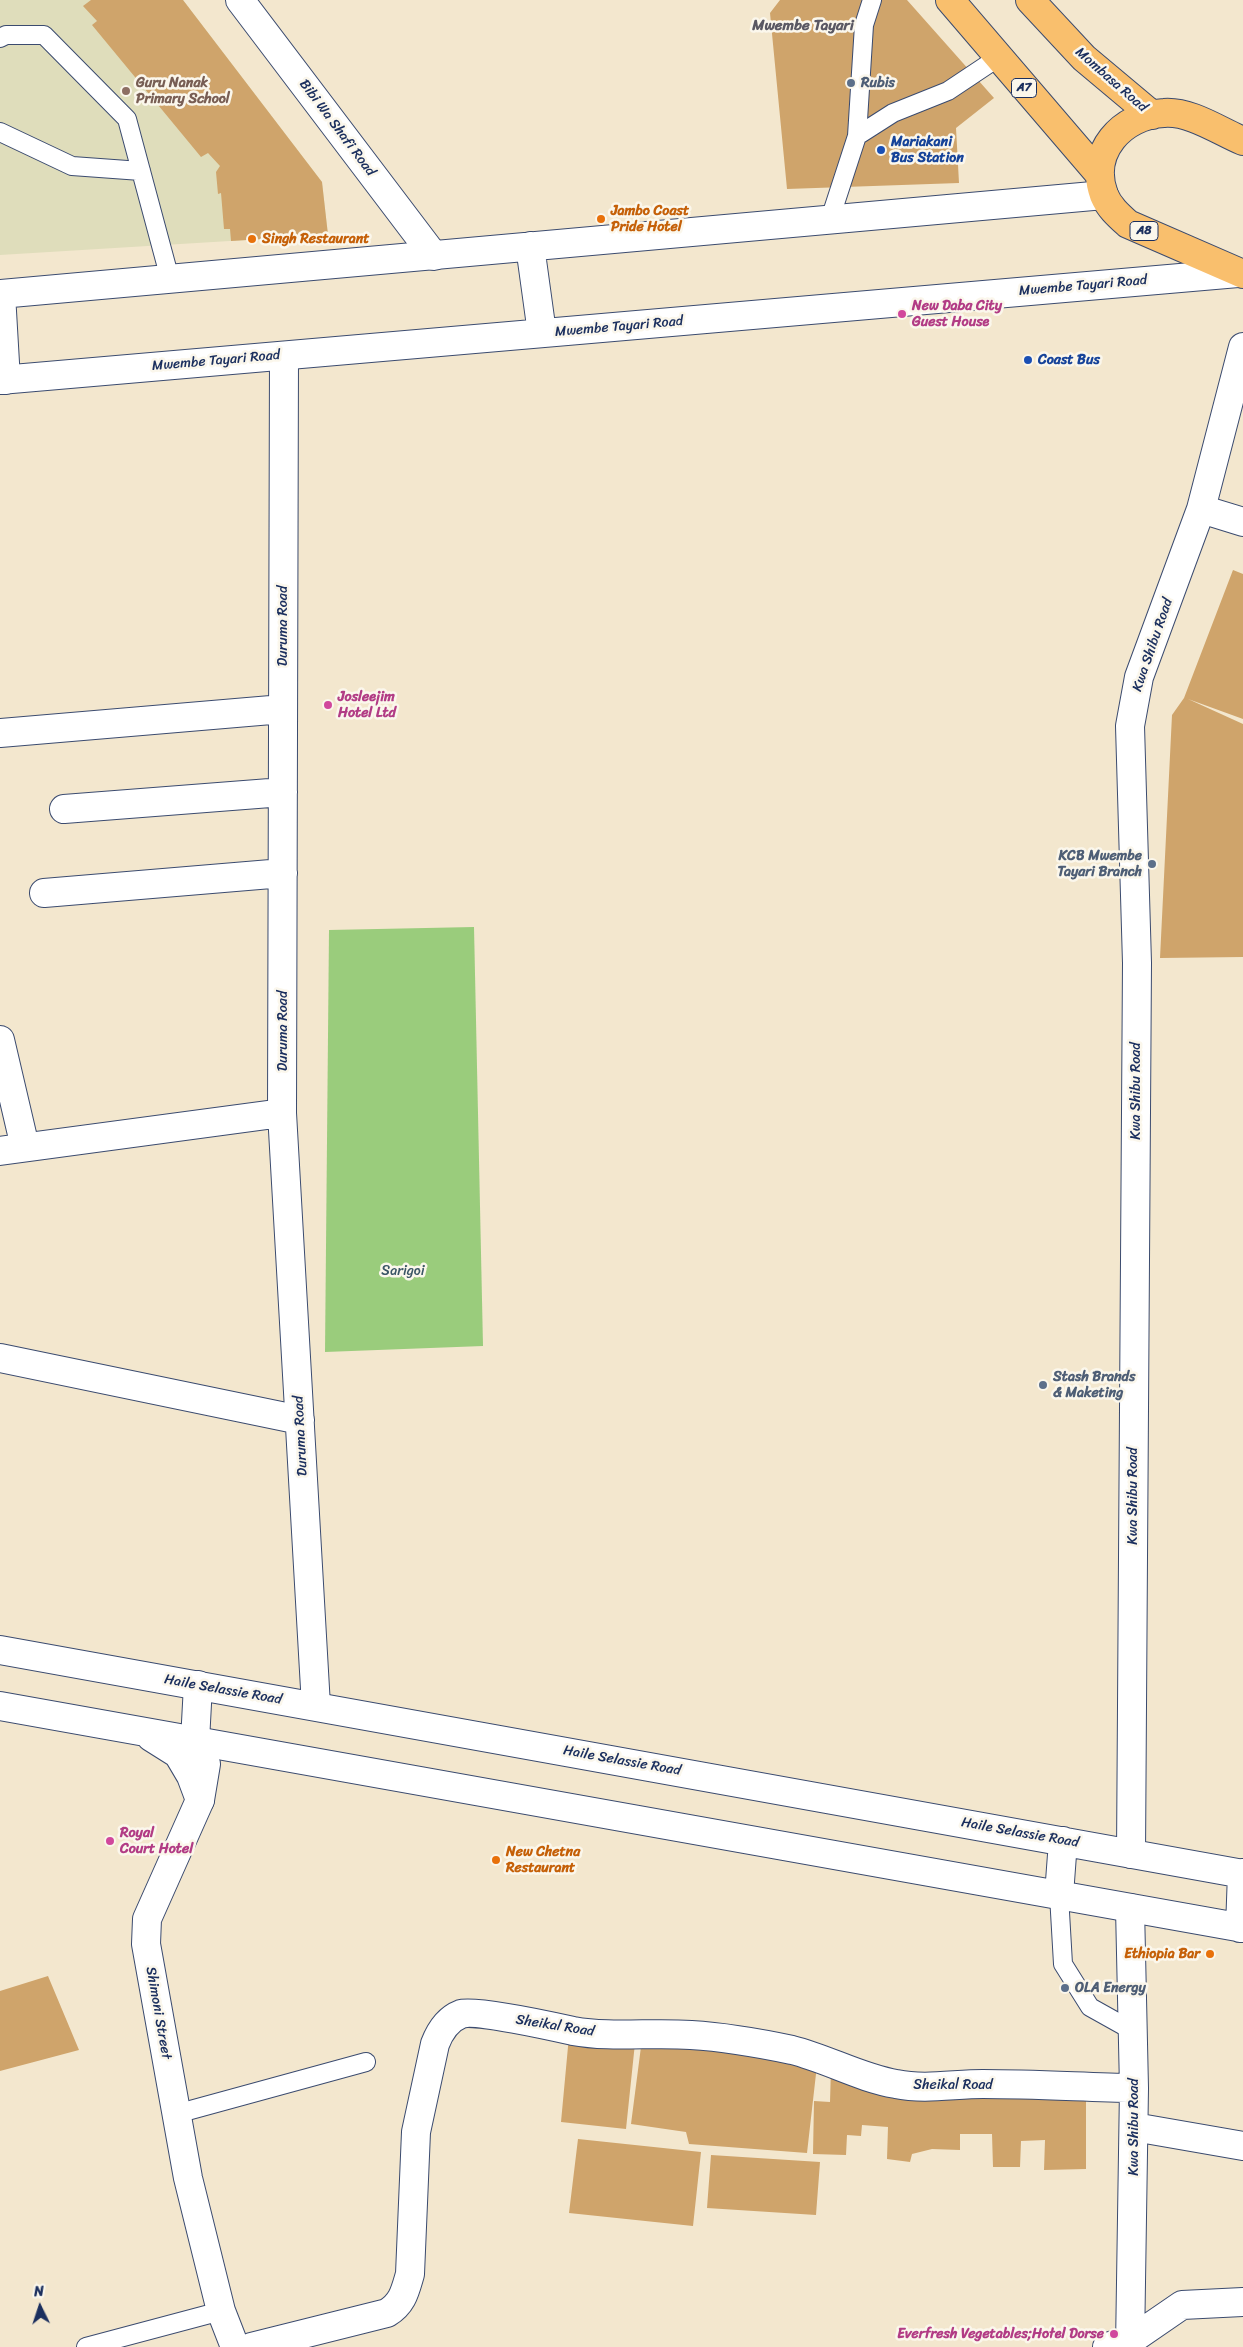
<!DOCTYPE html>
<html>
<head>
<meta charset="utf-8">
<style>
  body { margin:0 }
  #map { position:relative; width:1243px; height:2347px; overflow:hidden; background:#f3e7ce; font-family:Sriracha,sans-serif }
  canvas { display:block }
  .north { position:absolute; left:15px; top:2282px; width:50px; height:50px; -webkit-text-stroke:4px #fbf7ec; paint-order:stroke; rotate:356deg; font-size:14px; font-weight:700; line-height:20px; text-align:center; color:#1b2f5e }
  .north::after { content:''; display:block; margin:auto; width:18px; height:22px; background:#1b2f5e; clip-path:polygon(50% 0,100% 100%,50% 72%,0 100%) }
</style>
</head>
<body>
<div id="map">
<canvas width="1243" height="2347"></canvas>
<div class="north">N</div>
</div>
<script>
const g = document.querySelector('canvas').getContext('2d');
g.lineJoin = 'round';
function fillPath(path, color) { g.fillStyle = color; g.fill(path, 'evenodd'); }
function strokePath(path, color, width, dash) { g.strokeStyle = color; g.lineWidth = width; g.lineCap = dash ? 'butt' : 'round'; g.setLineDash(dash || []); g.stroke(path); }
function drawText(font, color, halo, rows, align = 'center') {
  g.font = font + ' Sriracha,sans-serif'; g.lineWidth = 5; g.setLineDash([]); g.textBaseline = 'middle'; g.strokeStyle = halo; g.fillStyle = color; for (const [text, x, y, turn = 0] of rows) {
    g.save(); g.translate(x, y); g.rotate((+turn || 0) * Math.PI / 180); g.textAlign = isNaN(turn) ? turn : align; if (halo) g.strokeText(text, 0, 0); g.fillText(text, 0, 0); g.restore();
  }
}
const built = new Path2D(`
  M0,0H183L322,182L328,235L0,255Z`);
const green = new Path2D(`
  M474,927L483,1346L325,1352L329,930Z`);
const building = new Path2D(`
  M91,0H183L322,182L328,235L231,241L230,229H224L221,193L218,194L216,172L220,166L208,153L201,157L92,25L97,21L83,6Z
  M780,0H907L994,98L956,128L959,183L787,189L770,13Z
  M1233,570L1243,574V719L1188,699L1243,724V957L1160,958L1172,715L1184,698Z
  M48,1976L79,2050L0,2071V1991Z
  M569,2036L635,2043L626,2129L561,2122Z
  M642,2039L817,2065L807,2153L689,2144L686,2132L631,2124Z
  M831,2068L1086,2092V2169L1044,2170L1045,2140L1021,2141L1020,2167H993L992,2134H960V2150L932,2149L912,2154L910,2162L887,2159L888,2127L862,2125L861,2136L847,2135L846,2155L813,2154L814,2101L830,2102Z
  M578,2139L701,2152L693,2226L569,2213Z
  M711,2155L820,2162L816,2215L707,2208Z`);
const service = new Path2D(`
  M0,38L6,35H44L127,119L170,279
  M0,132L72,166L141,171
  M857,136L893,113L948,91L999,57
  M830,219L857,136L864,25L872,0
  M1059,1895L1063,1964L1090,2007L1133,2031
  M176,2114L366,2062
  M86,2347L221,2311`);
const minor = new Path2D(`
  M240,0L434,256
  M284,356L282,1113L316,1706
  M1201,509L1243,522
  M0,733L283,709
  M64,809L283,792
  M44,893L283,873
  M0,1040L25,1147
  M0,1151L282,1113
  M0,1358L300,1420
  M198,1685L195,1741L206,1764L200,1800L147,1919L146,1944L188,2178L221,2311L235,2347
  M1131,1854L1137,963L1130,726L1139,677L1201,509L1243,347
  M1130,1908L1134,2088L1130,2347
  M1134,2127L1243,2146
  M251,2347L387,2313C403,2303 405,2291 410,2274L416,2132L435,2044C440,2031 448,2019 461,2014C475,2009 555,2027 573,2031C611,2038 652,2032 691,2035C724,2037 759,2043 792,2050C828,2059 860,2078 896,2084C925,2090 954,2084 983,2084C1033,2084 1084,2087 1134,2088
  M1107,2347L1131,2340L1182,2305L1243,2302`);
const tertiary = new Path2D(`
  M530,246L542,333
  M0,294L1104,195
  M1,294L6,380
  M0,380L1238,273
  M0,1650L1243,1874
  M0,1706L1243,1928
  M151,1737L178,1754L191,1776L200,1800
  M1059,1895L1063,1841
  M1240,1928L1242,1873`);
const trunk = new Path2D(`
  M950,0L1100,175
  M1030,0L1084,58L1152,115
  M1243,141C1219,131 1191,111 1164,113C1122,115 1088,152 1104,195C1109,207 1118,215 1128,224L1243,274`);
const markers = [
  [851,83,5,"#5c6f8a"],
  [126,91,5,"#8d6e63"],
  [881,150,5,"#1a4fb4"],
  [601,219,5,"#e8710a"],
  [252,239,5,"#e8710a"],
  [902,314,5,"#d1479c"],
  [1028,360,5,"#1a4fb4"],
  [328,705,5,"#d1479c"],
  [1152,864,5,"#5c6f8a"],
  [1043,1385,5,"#5c6f8a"],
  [110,1841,5,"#d1479c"],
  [496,1860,5,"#e8710a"],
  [1210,1954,5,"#e8710a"],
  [1065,1988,5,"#5c6f8a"],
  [1114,2334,5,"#d1479c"]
];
const shields = [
  [1024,88,25],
  [1144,231,28]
];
const shieldNames = [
  ["A7",1024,88],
  ["A8",1144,231]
];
const streetNames = [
  ["Mombasa Road",1111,80,41],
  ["Bibi Wa Shafi Road",337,128,53],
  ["Mwembe Tayari Road",1083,286,-5],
  ["Mwembe Tayari Road",619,327,-5],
  ["Mwembe Tayari Road",216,361,-5],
  ["Duruma Road",283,626,-90],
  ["Kwa Shibu Road",1153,645,-71],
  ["Duruma Road",283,1031,-90],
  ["Kwa Shibu Road",1136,1091,-90],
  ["Duruma Road",301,1436,-93],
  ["Kwa Shibu Road",1133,1496,-90],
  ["Haile Selassie Road",223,1690,10],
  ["Haile Selassie Road",622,1761,10],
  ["Haile Selassie Road",1020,1833,10],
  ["Shimoni Street",158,2013,80],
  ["Sheikal Road",555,2026,9],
  ["Sheikal Road",953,2085],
  ["Kwa Shibu Road",1134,2127,-90]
];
const educationNames = [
  ["Guru Nanak",136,83],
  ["Primary School",136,99]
];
const serviceNames = [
  ["Rubis",861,83],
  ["KCB Mwembe",1142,856,"right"],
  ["Tayari Branch",1142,872,"right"],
  ["Stash Brands",1053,1377],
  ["& Maketing",1053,1393],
  ["OLA Energy",1075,1988]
];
const transitNames = [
  ["Mariakani",891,142],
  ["Bus Station",891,158],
  ["Coast Bus",1038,360]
];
const foodNames = [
  ["Jambo Coast",611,211],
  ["Pride Hotel",611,227],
  ["Singh Restaurant",262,239],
  ["New Chetna",506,1852],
  ["Restaurant",506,1868],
  ["Ethiopia Bar",1200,1954,"right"]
];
const hotelNames = [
  ["New Daba City",912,306],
  ["Guest House",912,322],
  ["Josleejim",338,697],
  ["Hotel Ltd",338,713],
  ["Royal",120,1833],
  ["Court Hotel",120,1849],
  ["Everfresh Vegetables;Hotel Dorse",1104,2334,"right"]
];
const parkNames = [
  ["Sarigoi",403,1271]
];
const neighbourhoodNames = [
  ["Mwembe Tayari",803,26]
];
fillPath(built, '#dfddbb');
fillPath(green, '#9acc7c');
fillPath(building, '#cfa46b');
strokePath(service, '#3b4b6f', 20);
strokePath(minor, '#3b4b6f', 30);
strokePath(tertiary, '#3b4b6f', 30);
strokePath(trunk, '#3b4b6f', 30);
strokePath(service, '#fff', 18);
strokePath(minor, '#fff', 28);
strokePath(tertiary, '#fff', 28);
strokePath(trunk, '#f9bf6d', 28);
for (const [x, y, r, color] of markers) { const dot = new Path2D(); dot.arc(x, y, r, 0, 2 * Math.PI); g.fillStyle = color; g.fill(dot); strokePath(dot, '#fbf7ec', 2); }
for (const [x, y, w] of shields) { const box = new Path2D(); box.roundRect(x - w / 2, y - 9.5, w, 19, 4); g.fillStyle = '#fbf7ec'; g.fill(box); strokePath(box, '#1b2f5e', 1); }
drawText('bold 12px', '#1b2f5e', null, shieldNames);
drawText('14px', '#1b2f5e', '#fbf7ec', streetNames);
drawText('bold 14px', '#785e54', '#fbf7ec', educationNames, 'left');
drawText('bold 14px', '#4e5e75', '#fbf7ec', serviceNames, 'left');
drawText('bold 14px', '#164399', '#fbf7ec', transitNames, 'left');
drawText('bold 14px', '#c56008', '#fbf7ec', foodNames, 'left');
drawText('bold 14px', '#b23c85', '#fbf7ec', hotelNames, 'left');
drawText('14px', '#3b5666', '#fbf7ec', parkNames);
drawText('bold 15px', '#5a5863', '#fbf7ec', neighbourhoodNames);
</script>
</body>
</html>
